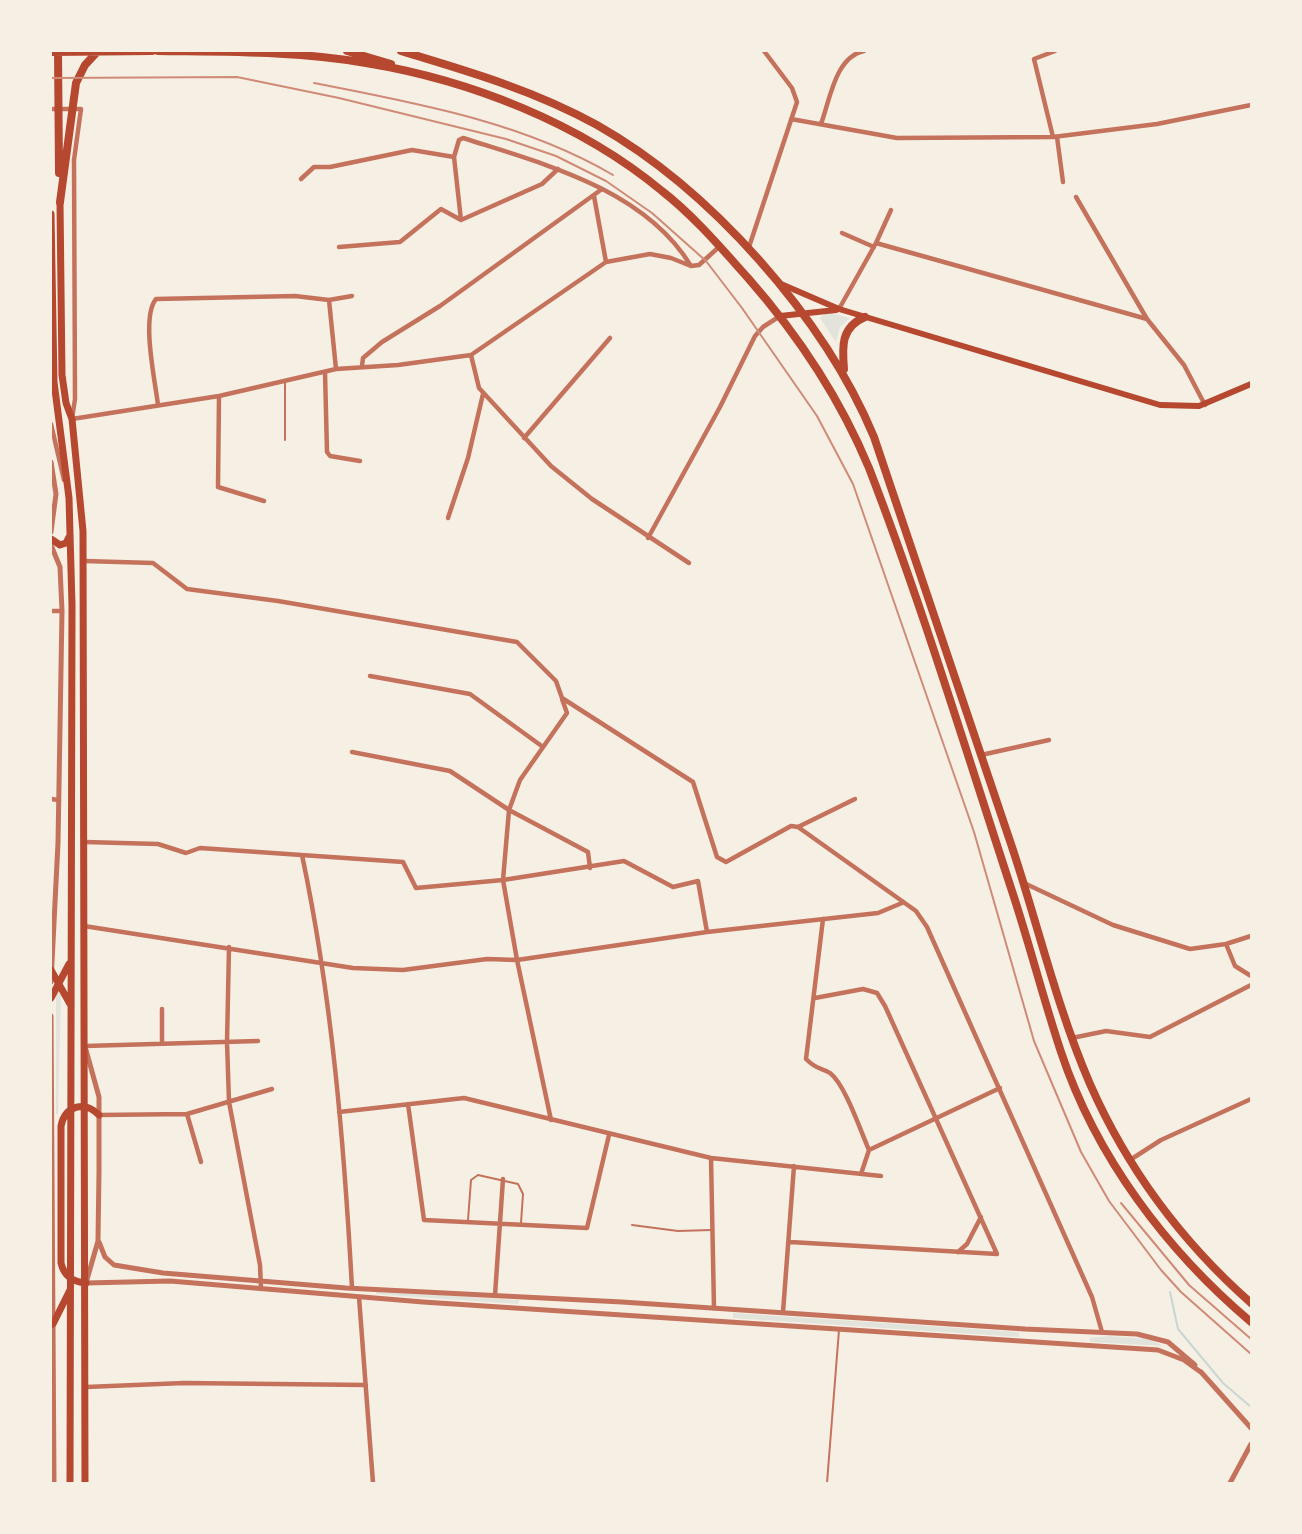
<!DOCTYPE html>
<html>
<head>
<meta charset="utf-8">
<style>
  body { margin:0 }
  #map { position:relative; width:1302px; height:1534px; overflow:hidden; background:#f6efe4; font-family:"Alegreya Sans",sans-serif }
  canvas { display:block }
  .frame { position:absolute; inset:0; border:52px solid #f6efe4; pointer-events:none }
</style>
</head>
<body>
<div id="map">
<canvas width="1302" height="1534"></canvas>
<div class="frame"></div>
</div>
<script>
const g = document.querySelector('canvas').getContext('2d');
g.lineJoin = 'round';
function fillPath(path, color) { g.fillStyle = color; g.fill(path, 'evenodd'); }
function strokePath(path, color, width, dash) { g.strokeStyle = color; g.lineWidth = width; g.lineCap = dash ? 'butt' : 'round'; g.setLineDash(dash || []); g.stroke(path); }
const green = new Path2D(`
  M827,312L850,318L840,327L836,342L820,318Z
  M58,992L61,995L58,1115L56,1114V995Z
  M376,1291L519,1300L518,1304L388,1295L376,1294Z
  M733,1313L1019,1332V1337L733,1318Z
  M1110,1336L1149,1339L1163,1346L1090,1342V1338Z`);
const stream = new Path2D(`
  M1170,1292L1178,1329L1223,1383L1251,1407`);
const service = new Path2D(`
  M285,440V383
  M468,1220L471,1180L478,1175L518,1184L523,1194L521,1223
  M632,1225L678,1231L711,1230
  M827,1483L839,1330`);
const minor = new Path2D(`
  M51,109H81L74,160L75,399L72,419L219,396L336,369L398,365L471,355L606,262L650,254L671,258L691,266L699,265L720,246
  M791,119L897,138L1053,137L1157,124L1251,105
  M821,124C830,100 835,57 864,51
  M1053,137L1034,59L1055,51
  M1057,137L1063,182
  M301,179L314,167H330L412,150L454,157
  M594,196L606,262
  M1076,197L1147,319L1184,365L1205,405
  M461,220L454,157L459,140L463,138C544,164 644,189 691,266
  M842,233L874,247
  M876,243L1147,319
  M339,247L400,242L441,209L461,220L542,184L558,169
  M748,250L797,102L792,88L764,51
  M329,300L336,369
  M839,309L876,243L891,210
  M471,355L479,388L551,466L592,499L689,563
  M362,366L363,358L382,342L440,306L602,189
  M325,372L327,452L330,456L360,461
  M219,396L218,487L264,501
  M158,405C155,380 141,317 156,299L295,296L329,300L352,296
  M51,424L64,480
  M524,438L610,338
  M448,518L468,458L483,394
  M648,538L720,407L755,336L763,327L780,316
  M84,561L153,563L187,589L278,601L517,642L556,681L562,698L693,782L717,857L726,862L791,826L798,827L855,799
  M51,611H62
  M370,676L470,694L543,747
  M352,752L450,771L509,810L588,852L590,868
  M981,755L1049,740
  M51,799L59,800
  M798,827L916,911L927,927L1092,1297L1102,1332
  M85,842L158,844L186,853L200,848L403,862L416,888L503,880L624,861L673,887L698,881L707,932
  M302,855C332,997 344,1143 352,1288
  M1024,883L1113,925L1190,949L1226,944L1251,936
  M823,919L806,1059C818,1071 821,1067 830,1073C845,1084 861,1132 869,1150L861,1174
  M84,926L353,968L403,970L487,959L517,960L707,932L878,913L902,903
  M1226,944L1235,966L1251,976
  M229,947L227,1042L229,1102L260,1265L261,1289
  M1072,1038L1106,1031L1150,1037L1251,985
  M162,1043V1009
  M85,1046L258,1041
  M408,1104L424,1220L587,1228L609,1135
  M339,1112L464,1098L711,1158L881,1176
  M187,1114L201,1162
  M99,1115L187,1114L272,1089
  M551,1120L517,960L503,880L509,810L520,780L567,713L562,699
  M869,1150L1000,1088
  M711,1158L714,1308
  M1130,1160L1161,1140L1251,1099
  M790,1242L997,1254L885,1006L877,993L863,989L815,998
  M958,1252L967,1244L981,1217
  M495,1295L503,1179
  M359,1297L373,1483
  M783,1312L794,1166
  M86,1387L184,1383L366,1385`);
const tertiary = new Path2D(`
  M51,462L56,494L51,532
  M51,545L60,567L62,611L58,843L51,982
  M51,1016L54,1483
  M86,1050L99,1097V1171L98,1241L86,1283L170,1281L423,1302L1158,1350L1184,1360L1202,1373
  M99,1242L105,1257L114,1265L163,1273L346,1288L622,1302L1025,1329L1137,1334L1168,1342L1195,1365
  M1201,1372L1251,1428
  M1230,1483L1251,1444`);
const secondary = new Path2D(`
  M781,284L839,309L1160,405L1199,406L1251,384
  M780,316L836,310`);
const primary = new Path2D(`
  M60,202L62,375L66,403L72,419L83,531L85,1483
  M51,214L54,382L69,498L72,605L70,1483
  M51,539L60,545L66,543L69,537
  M51,970L70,1004
  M51,998L69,964
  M86,1283C73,1282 64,1276 61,1263V1126C65,1106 84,1100 99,1115
  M53,1324L70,1290`);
const trunk = new Path2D(`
  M58,51L59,173
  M158,51C227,52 297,51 366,63C470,80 580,123 662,191C694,216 721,248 748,278C799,336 839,396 869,468C922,605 965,748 1011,888C1029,942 1043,998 1061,1052C1096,1157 1167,1251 1251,1322
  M347,51L391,64
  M401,51C468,71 536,91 597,125C710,189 824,317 874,437C921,573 966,710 1012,847C1038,925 1057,1008 1090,1084C1127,1168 1182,1242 1251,1303
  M51,52L152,51
  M60,202L76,83L85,65L98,51
  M844,369C842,346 841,327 865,317`);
const rail = new Path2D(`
  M51,78L237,77L339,98L506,139L556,156L606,181L652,213L706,261L742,308L817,416L853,484L974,832L1034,1041L1081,1152L1109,1201L1161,1270L1181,1292L1251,1354
  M314,83C416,103 523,122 613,175
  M1121,1203L1189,1285L1251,1339`);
fillPath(green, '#e2e4dc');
strokePath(stream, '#c9d6d2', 2);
strokePath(service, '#c5725c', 2);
strokePath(minor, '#c5725c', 4.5);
strokePath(tertiary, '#c5725c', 5);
strokePath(secondary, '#b5482f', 6);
strokePath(primary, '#b5482f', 7);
strokePath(trunk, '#b5482f', 8);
strokePath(rail, '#cf8b77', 2);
</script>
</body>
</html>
